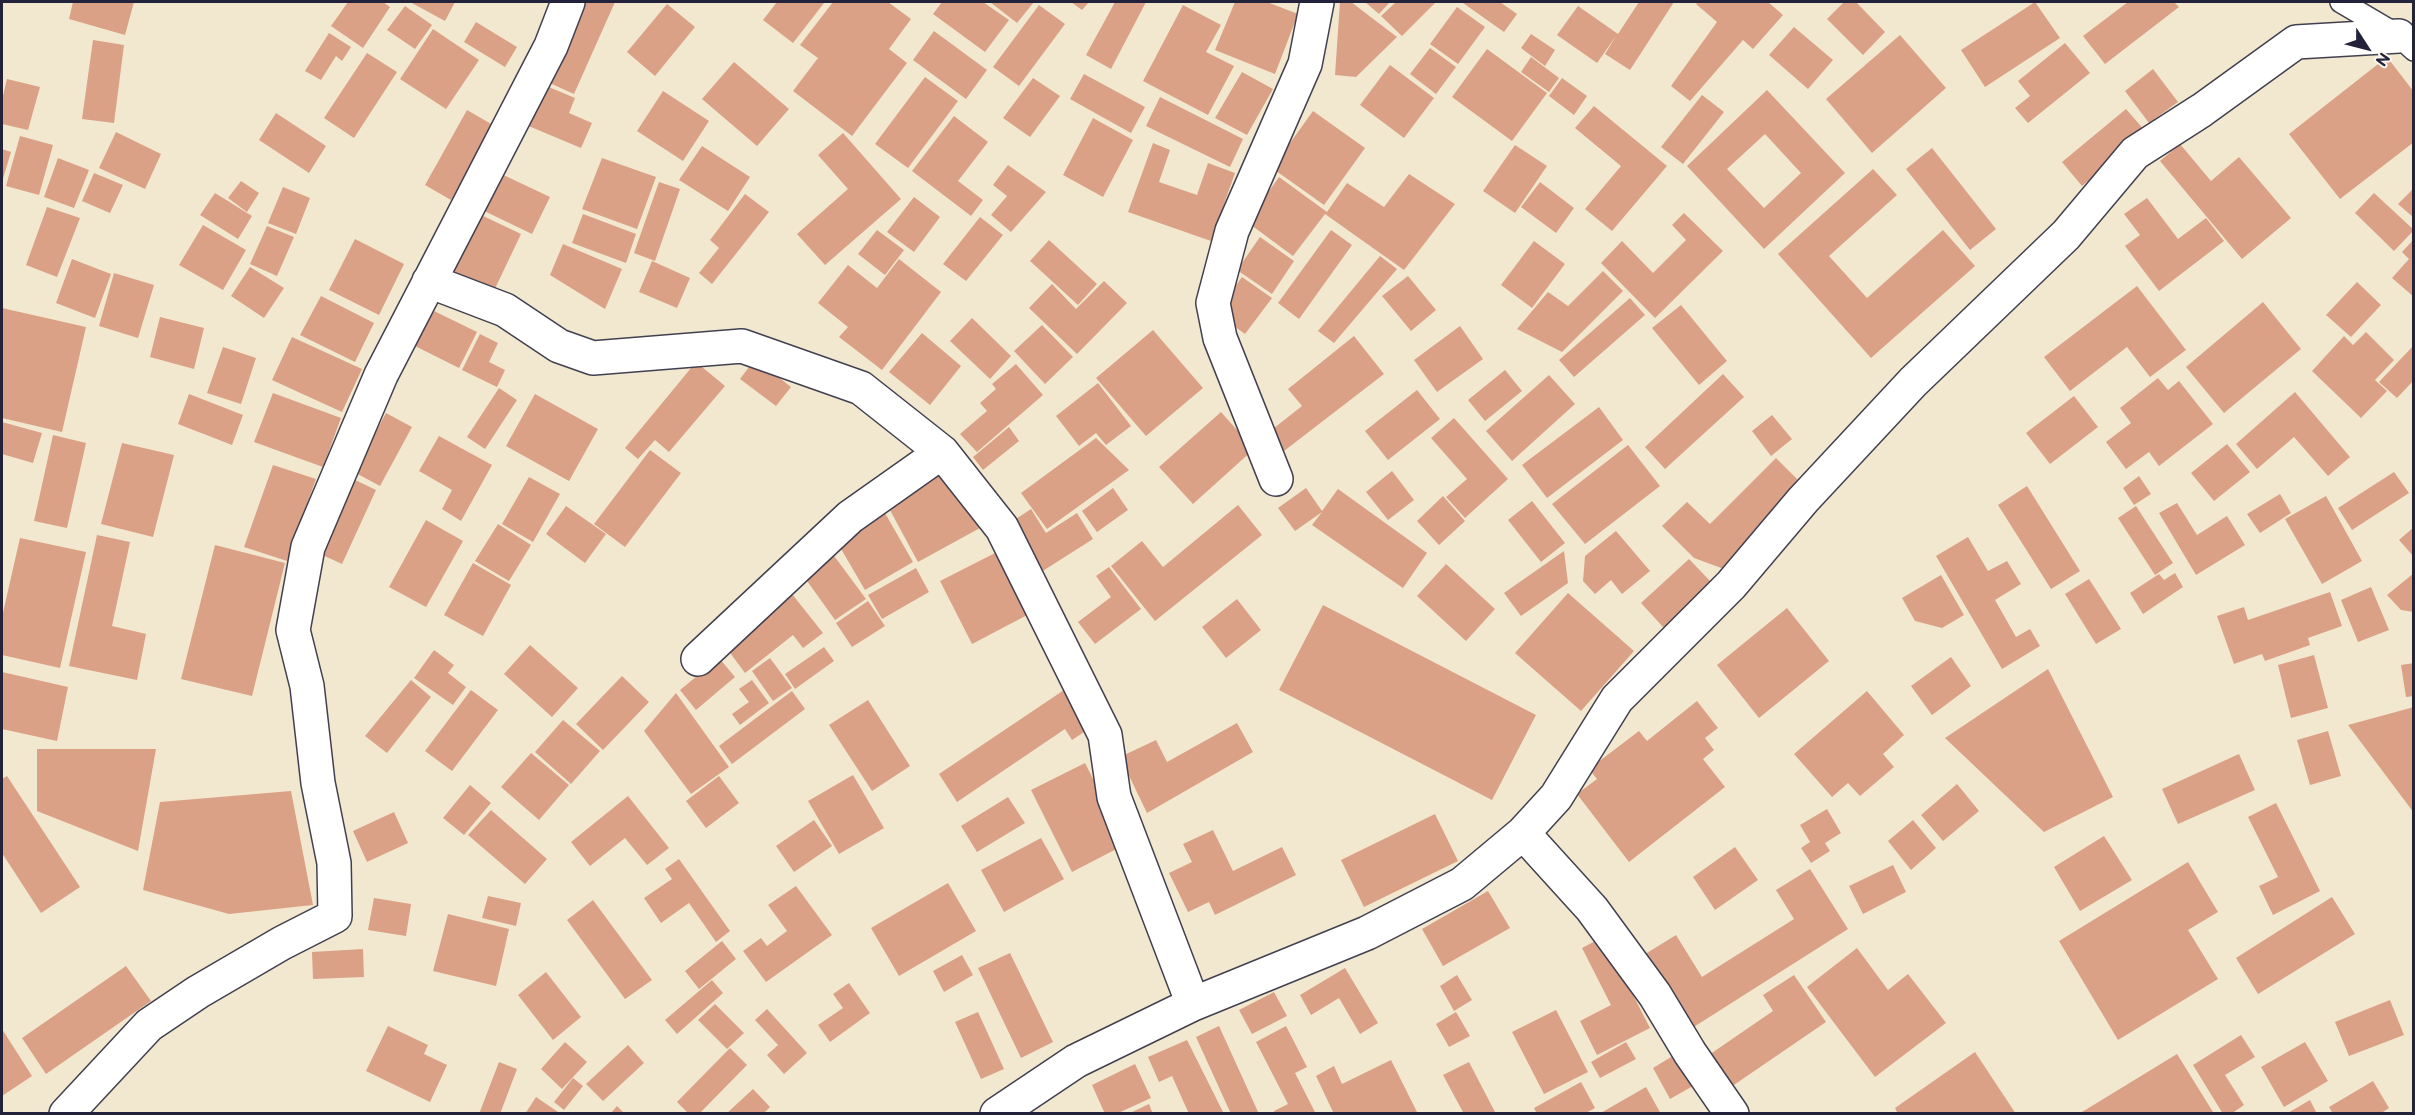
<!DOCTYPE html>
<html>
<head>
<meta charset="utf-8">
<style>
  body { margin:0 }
  #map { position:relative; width:2415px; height:1115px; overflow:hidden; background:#f2e8cf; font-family:"Balsamiq Sans",sans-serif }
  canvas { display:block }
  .frame { position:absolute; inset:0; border:3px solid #22223b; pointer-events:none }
  .north { position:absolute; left:2337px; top:18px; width:60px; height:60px; -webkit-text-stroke:4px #fbf7ec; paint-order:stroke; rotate:126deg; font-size:16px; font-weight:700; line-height:24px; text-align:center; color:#22223b }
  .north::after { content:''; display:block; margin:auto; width:21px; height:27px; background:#22223b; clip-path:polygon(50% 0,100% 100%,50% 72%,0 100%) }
</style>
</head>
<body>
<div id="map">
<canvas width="2415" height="1115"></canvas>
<div class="frame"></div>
<div class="north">N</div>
</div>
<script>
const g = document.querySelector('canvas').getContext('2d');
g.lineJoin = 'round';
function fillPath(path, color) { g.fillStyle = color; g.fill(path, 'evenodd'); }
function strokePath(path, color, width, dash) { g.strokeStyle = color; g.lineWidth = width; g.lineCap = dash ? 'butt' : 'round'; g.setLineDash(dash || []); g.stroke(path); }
const building = new Path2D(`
  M73,2H134L125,35L69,19Z
  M348,2H383L390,7L363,48L331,26Z
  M410,2H455L445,21Z
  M577,2H615L574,94L543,80Z
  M777,2H823L824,3L793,43L763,20Z
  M833,2H888L911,19L889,49L907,63L852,136L793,91L818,58L800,45Z
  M942,2H983L1009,20L985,52L933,14Z
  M990,2H1034L1017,23Z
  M1071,2H1089L1082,10Z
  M1115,2H1146L1111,69L1086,55Z
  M1235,2H1267L1298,14L1275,74L1215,50Z
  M1340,2H1351L1397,37L1356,77L1335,75Z
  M1365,2H1390L1379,14Z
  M1396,2H1436L1402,36L1381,16Z
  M1464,2H1500L1517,14L1504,32L1463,3Z
  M1639,2H1674L1630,70L1605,54L1616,36L1597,63L1557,35L1578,6L1618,34Z
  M1698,2H1768L1783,15L1753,49L1743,40L1690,101L1671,86L1717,22L1696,4Z
  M1844,2H1856L1885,32L1863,55L1827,19Z
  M2035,2L2060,38L1985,87L1961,50Z
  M2128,2H2174L2179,7L2105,64L2083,36Z
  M667,4L695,27L655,76L627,52Z
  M1039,5L1065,24L1019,86L993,67Z
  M1183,5L1221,25L1206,52L1234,66L1208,115L1143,81Z
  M405,6L432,25L415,49L387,30Z
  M1457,7L1485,27L1458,64L1430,44Z
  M476,22L517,47L505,67L464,42Z
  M1794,27L1833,60L1808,89L1769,55Z
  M433,29L479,60L446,109L400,79Z
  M934,31L987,70L966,99L913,60Z
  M329,33L351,47L342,61L336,56L321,80L305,71Z
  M1531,34L1555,50L1545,66L1521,48Z
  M1900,35L1946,88L1872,153L1826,99Z
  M93,40L124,45L114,123L82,119Z
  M2065,43L2090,73L2028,123L2015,108L2030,96L2018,81Z
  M1430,48L1456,67L1436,94L1410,74Z
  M1487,49L1547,93L1512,141L1452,97Z
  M367,53L397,72L354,138L324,118Z
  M1531,57L1559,78L1549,92L1521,72Z
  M2387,57L2414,92V142L2340,199L2289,134Z
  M734,62L789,109L757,146L702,99Z
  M1390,65L1434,98L1404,138L1360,105Z
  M2153,69L2178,102L2149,123L2125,91Z
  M1242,72L1273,89L1247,135L1215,118Z
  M1084,74L1145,107L1131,133L1070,99Z
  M925,77L958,101L908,168L875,144Z
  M1033,78L1060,96L1030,137L1003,118Z
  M1562,78L1587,96L1574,115L1549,96Z
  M7,79L40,87L28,130L2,124V100Z
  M537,82L575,98L569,113L592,123L581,148L519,122Z
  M1767,90L1845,173L1764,249L1687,166ZM1765,134L1801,173L1764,208L1727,169Z
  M663,91L709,121L683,161L637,131Z
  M1702,95L1724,112L1683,164L1661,147Z
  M1160,97L1243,139L1230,167L1146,126Z
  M1594,106L1667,166L1612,231L1585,209L1621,166L1575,128Z
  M2126,109L2146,132L2082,186L2062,162Z
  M467,110L493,125L451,200L425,185Z
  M1313,111L1365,148L1324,205L1272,168Z
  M276,113L326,146L309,173L259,140Z
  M954,116L988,142L958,181L983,200L971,216L912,171Z
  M1093,118L1133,140L1103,197L1063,175Z
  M116,132L161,154L145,189L99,168Z
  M843,133L901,199L825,265L797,234L848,189L818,155Z
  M20,136L53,145L39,195L6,186Z
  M1153,143L1170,150L1159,182L1197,195L1208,163L1235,173L1211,241L1128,212Z
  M2180,144L2211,181L2239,157L2291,218L2242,259L2160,161Z
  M1515,145L1547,166L1515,213L1483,191Z
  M702,146L750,177L728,211L679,180Z
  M1932,148L1996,229L1970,250L1906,169Z
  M2,149L11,152L2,182Z
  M58,158L89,170L74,208L44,197Z
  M602,158L656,177L637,229L582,209Z
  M1008,165L1046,192L1011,232L991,215L1007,196L993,185Z
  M1873,169L1897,195L1829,256L1867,298L1943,230L1975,266L1871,358L1778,254Z
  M495,171L550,197L532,234L478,208Z
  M94,173L123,185L110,213L82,201Z
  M1409,174L1455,204L1404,270L1325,214L1293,256L1247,222L1279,177L1327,212L1347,183L1384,207Z
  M241,181L259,193L247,212L228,198Z
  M659,182L680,189L655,261L634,253Z
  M1540,182L1574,208L1556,233L1521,207Z
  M283,187L310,198L296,234L268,223Z
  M2414,188V218L2398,204Z
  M215,193L252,216L238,239L200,215Z
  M2374,193L2414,230L2394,251L2355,213Z
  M745,194L769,212L712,284L699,273L719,248L710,240Z
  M914,197L940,217L914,252L887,232Z
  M2147,198L2178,239L2206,218L2224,241L2159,291L2125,246L2140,235L2124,214Z
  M47,207L80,218L57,277L26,265Z
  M477,213L521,234L491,297L447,275Z
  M1684,213L1723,251L1655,318L1601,263L1622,241L1653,273L1686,240L1672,225Z
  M583,214L636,234L626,263L572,243Z
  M980,217L1003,235L966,281L943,264Z
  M203,225L246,250L223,290L179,265Z
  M267,226L294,237L277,276L250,264Z
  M877,230L904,250L885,275L858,254Z
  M1331,230L1352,245L1299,319L1278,303Z
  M1260,237L1294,261L1272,294L1237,270Z
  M355,239L404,264L379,315L329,290Z
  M2414,239V297L2392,278L2409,259L2402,252Z
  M1049,240L1097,284L1078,305L1030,261Z
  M1534,241L1565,264L1532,308L1501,285Z
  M563,244L622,269L605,309L550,275Z
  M1380,256L1397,269L1334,343L1318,331Z
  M72,259L111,274L95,318L56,303Z
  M899,259L941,292L882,370L839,337L848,327L818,303L848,265L877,288Z
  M652,261L690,278L677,308L639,292Z
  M250,267L284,288L264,318L231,296Z
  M1603,271L1623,291L1562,352L1517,329L1548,292L1568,306Z
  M114,273L154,285L138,338L99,326Z
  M1408,276L1436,310L1411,331L1382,296Z
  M1242,277L1272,298L1245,334L1216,313Z
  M1104,281L1127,303L1077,354L1029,308L1052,284L1076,309Z
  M2357,282L2381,305L2351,337L2326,315Z
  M2137,286L2186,350L2150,377L2127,347L2070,391L2044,357Z
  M321,296L374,323L355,362L300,335Z
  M1630,298L1645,315L1574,377L1559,360Z
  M2263,302L2301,349L2224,413L2186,367Z
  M1681,305L1727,361L1699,385L1652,328Z
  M2,308L86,327L62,432L2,418Z
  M432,310L477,332L459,368L415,346Z
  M160,317L204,328L194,369L150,357Z
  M972,318L1011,356L990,379L950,341Z
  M1042,325L1073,357L1045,384L1014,351Z
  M1460,326L1483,359L1437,392L1414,360Z
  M1153,330L1203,388L1146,436L1096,378Z
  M2366,332L2394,360L2375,380L2387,391L2361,418L2312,371L2344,336L2353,345Z
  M922,333L961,366L930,405L889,372Z
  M480,334L498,343L489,362L505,370L497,387L462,370Z
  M1354,336L1384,374L1284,451L1269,432L1302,406L1288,389Z
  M292,337L362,369L342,412L272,380Z
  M2414,345V380L2397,398L2379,382Z
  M223,347L256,358L241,404L207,393Z
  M755,359L791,387L776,406L740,379Z
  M696,362L725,386L669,452L655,440L638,459L625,448Z
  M1016,364L1043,395L977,452L960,434L987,411L980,403L996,389L992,384Z
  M1505,370L1522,391L1485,421L1468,400Z
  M1723,374L1744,397L1665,469L1645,447Z
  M1549,375L1575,404L1512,461L1486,431Z
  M2158,378L2168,390L2179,381L2213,424L2159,466L2149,452L2126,469L2106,442L2131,423L2120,408Z
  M1098,383L1131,426L1106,445L1096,433L1079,446L1056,416Z
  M499,388L517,400L485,449L467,437Z
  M1417,390L1440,419L1388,460L1365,431Z
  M2295,392L2350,457L2328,476L2294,437L2257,469L2236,444Z
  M273,393L341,418L323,467L254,442Z
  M189,394L243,415L232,445L178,424Z
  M535,394L598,429L569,481L506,446Z
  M2074,396L2098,427L2050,464L2026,433Z
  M1599,407L1623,440L1547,498L1522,465Z
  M1221,412L1254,449L1193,504L1159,467Z
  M386,413L412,427L380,486L354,472Z
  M1772,415L1792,439L1771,456L1752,431Z
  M1454,418L1508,479L1465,518L1446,497L1467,479L1431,438Z
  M2,422L42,433L33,463L2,454Z
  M1009,427L1019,441L983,470L973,457Z
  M53,435L86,443L67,528L34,521Z
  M439,436L492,465L461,521L442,509L452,490L419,471Z
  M1096,438L1129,470L1047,529L1021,493Z
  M122,443L174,455L153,537L101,524Z
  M2227,444L2250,472L2214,501L2191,473Z
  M1628,445L1660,486L1585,544L1552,504Z
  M650,450L681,473L625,547L594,524Z
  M1776,458L1806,488L1724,569L1694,558L1662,526L1687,502L1710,524Z
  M273,465L316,479L287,561L244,547Z
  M946,466L980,528L918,562L884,499Z
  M1392,471L1414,500L1388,520L1366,492Z
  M2394,472L2409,493L2352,530L2338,508Z
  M2139,476L2151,494L2134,505L2123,488Z
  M529,477L560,494L533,542L502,524Z
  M351,478L376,490L342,564L316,552Z
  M2027,486L2080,571L2051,589L1998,505Z
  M1113,488L1128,510L1097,532L1082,511Z
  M1306,488L1322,511L1338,489L1427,553L1403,588L1312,525L1322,512L1295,531L1278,508Z
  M2280,494L2291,513L2260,533L2247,514Z
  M1443,496L1465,521L1439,545L1417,521Z
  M2326,496L2362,561L2322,584L2285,519Z
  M1532,501L1565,543L1541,562L1508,520Z
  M2177,503L2197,535L2227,516L2245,545L2196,575L2159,513Z
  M1238,505L1262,535L1155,621L1111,566L1142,541L1163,567Z
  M566,506L606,534L585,563L546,534Z
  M2136,506L2173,563L2155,575L2118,518Z
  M1031,509L1046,533L1077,513L1093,539L1038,574L1007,525Z
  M885,513L913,562L865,590L837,542Z
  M426,520L463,541L426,607L389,587Z
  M498,524L531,545L509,581L475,561Z
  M2414,527V557L2399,540Z
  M1616,531L1650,571L1622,594L1611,580L1595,594L1583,581L1585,556Z
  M97,535L130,542L112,626L146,634L137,680L69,666Z
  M1968,537L1988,571L2007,561L2021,584L1995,600L2016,637L2030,629L2040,646L2002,669L1936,556Z
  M20,538L86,552L60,668L2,655V617Z
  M215,545L285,563L252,696L181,679Z
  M829,549L866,599L835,620L800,571Z
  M1001,550L1033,612L972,644L940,581Z
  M1564,551L1568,583L1521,616L1504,593Z
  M1689,559L1713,584L1664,628L1641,603Z
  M473,563L511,585L483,636L444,615Z
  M1446,564L1495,609L1466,641L1417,596Z
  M1109,567L1141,609L1095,644L1078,622L1111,597L1096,576Z
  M916,568L929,592L882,619L868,595Z
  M2175,573L2183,587L2143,614L2130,593L2159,574L2164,580Z
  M2414,573V612L2401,610L2387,595Z
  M1941,575L1964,615L1942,628L1915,621L1902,598Z
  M2089,579L2121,629L2096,644L2065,594Z
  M2371,587L2389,630L2358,642L2341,600Z
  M2330,592L2342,626L2308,638L2310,645L2265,661L2262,654L2234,664L2217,616L2244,607L2248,620Z
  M1568,593L1634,651L1581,711L1515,653Z
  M792,594L823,633L803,648L793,635L745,673L725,646Z
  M1237,599L1261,630L1226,658L1202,627Z
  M868,601L885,626L852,647L836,623Z
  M1323,605L1536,715L1492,800L1279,690Z
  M1787,608L1829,661L1759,718L1717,665Z
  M530,645L578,688L552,717L504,674Z
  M824,647L834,661L795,689L785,674Z
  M434,650L454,665L448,673L466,687L453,705L414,678Z
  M2314,655L2328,708L2291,718L2278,665Z
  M1951,657L1971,686L1932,715L1911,686Z
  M719,658L735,677L696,710L680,690Z
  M770,658L792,688L773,701L752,671Z
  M2414,663V696L2406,697L2401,665Z
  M2048,669L2113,797L2044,832L1945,738Z
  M2,672L68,687L57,741L2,729Z
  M622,676L649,702L603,750L576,724Z
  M411,680L431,697L387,753L365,736Z
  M752,680L769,703L740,725L732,714L749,702L739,689Z
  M1067,688L1093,726L1072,740L1065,729L957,802L939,774Z
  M471,690L498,710L452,771L425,751Z
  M792,691L805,709L732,764L719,746Z
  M1867,691L1904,735L1883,754L1894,767L1860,796L1848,783L1832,797L1794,754Z
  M676,693L729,767L691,794L644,731Z
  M868,700L910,766L872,791L829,725Z
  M1697,701L1718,728L1705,738L1714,750L1703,759L1725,787L1629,862L1577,794L1597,779L1589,769L1639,731L1647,741Z
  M2414,707V813L2348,725Z
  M563,720L600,751L571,784L535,752Z
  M1237,723L1253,752L1147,813L1120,757L1156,740L1167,762Z
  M2328,731L2341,776L2310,785L2297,740Z
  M37,749H156L138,851L37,811Z
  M531,753L569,785L539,820L501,787Z
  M2239,754L2255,790L2178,824L2162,789Z
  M1085,763L1126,844L1072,872L1031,790Z
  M853,775L884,828L839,854L808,801Z
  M7,776L80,887L41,913L2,853V779Z
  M719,776L739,803L706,828L686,801Z
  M1957,784L1979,811L1943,841L1921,815Z
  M470,785L491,803L464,835L443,818Z
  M291,791L313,905L229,914L143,890L160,802Z
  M628,796L669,848L647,865L625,838L590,866L571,842Z
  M1008,797L1025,823L977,852L961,826Z
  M2276,803L2320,891L2273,915L2259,886L2278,877L2248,817Z
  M1827,809L1841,833L1825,843L1830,851L1811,863L1801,848L1810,842L1800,825Z
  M491,810L547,859L525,884L468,835Z
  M394,812L408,843L367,862L353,831Z
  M1435,814L1458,861L1364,907L1341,860Z
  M814,820L832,846L794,872L776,846Z
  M1913,820L1936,848L1911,870L1888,841Z
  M1213,830L1233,871L1282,847L1296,875L1215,915L1209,902L1188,912L1169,873L1192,862L1183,844Z
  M2104,836L2132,880L2080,911L2054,867Z
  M1041,838L1064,879L1004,912L981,870Z
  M1735,847L1758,880L1715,910L1693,877Z
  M679,859L730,931L716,942L689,903L661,923L644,898L672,879L665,869Z
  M2188,862L2218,912L2188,930L2218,979L2118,1040L2059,941Z
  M1893,865L1906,892L1863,914L1849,886Z
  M1810,869L1848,929L1689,1030L1642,956L1676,935L1702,977L1794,919L1776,890Z
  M948,883L976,931L899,976L871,928Z
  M796,886L832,935L766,982L743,951L761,938L767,946L787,931L768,905Z
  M1488,891L1510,928L1443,966L1422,929Z
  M488,896L521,903L516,926L482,918Z
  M2332,897L2355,934L2258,994L2236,958Z
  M374,898L411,904L406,936L368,930Z
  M593,900L652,980L625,999L567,920Z
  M448,914L509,929L496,986L433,971Z
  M1603,937L1650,1028L1597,1055L1580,1021L1611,1005L1582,948Z
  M722,941L736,959L699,989L685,971Z
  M1857,948L1888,990L1908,974L1946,1023L1875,1077L1807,987Z
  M363,949L364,977L313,979L312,952Z
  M1010,953L1053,1042L1021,1058L978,968Z
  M962,955L973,975L944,992L933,971Z
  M126,966L151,1001L46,1074L22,1038Z
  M1345,968L1378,1023L1360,1034L1339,998L1311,1015L1300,995Z
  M546,972L581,1017L553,1040L518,995Z
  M1457,975L1472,1000L1454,1011L1440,986Z
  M1794,975L1826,1022L1728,1089L1706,1057L1773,1011L1763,995Z
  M712,980L723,993L677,1034L665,1020Z
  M849,983L870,1013L830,1042L818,1025L843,1008L833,994Z
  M1274,992L1287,1016L1252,1034L1239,1010Z
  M2390,1000L2404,1035L2349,1056L2335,1022Z
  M715,1004L744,1033L727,1049L698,1020Z
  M767,1009L807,1053L784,1074L767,1055L778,1045L755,1020Z
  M1556,1010L1588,1072L1544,1094L1512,1032Z
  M978,1012L1004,1069L981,1079L955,1022Z
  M1456,1012L1470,1036L1449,1047L1436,1024Z
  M388,1026L428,1045L424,1054L447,1065L430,1102L366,1071Z
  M1219,1026L1259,1114H1231L1196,1037Z
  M1286,1026L1307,1067L1295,1073L1316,1114H1275L1274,1111L1288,1104L1256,1042Z
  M2,1029L32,1076L2,1096Z
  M2241,1035L2255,1057L2225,1075L2244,1105L2231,1114H2223L2193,1065Z
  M1187,1040L1224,1114H1189L1172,1076L1159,1082L1148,1057Z
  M565,1042L587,1062L562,1089L541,1069Z
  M1626,1042L1636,1059L1600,1078L1591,1062Z
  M2305,1042L2328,1081L2284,1107L2261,1067Z
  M628,1045L644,1063L603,1101L586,1084Z
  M730,1048L747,1065L699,1114H689L677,1102Z
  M1975,1052L2016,1114H1898L1895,1108Z
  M1676,1054L1693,1086L1670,1099L1653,1068Z
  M2177,1054L2213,1112L2083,1114L2082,1112Z
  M1391,1060L1418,1114H1334L1316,1076L1334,1066L1342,1084Z
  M499,1062L517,1069L500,1114H479Z
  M1469,1062L1496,1114H1464L1443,1075Z
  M1135,1064L1151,1098L1116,1114H1105L1092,1085Z
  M573,1078L583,1086L564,1110L554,1102Z
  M2373,1081L2389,1108L2380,1114H2333L2329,1107Z
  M1581,1082L1595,1108L1584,1114H1537L1534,1108Z
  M1646,1087L1661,1114H1599Z
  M753,1089L770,1107L763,1114H726Z
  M536,1097L561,1114H525Z
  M2310,1100L2317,1114H2286Z
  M1149,1104L1153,1114H1128Z
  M617,1106L625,1114H610Z`);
const lane = new Path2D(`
  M2341,2L2399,36L2414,50`);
const street = new Path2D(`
  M429,281L505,310L559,346L593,358L742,346L861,388L942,452L1002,528L1105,735L1114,797L1193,1004L1076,1061L997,1114
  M1276,479L1220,338L1213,303L1232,231L1305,64L1317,2
  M698,659L850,517L942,452
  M1523,833L1592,909L1655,995L1690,1053L1732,1114
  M1193,1004L1367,933L1462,884L1523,833L1556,797L1617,699L1731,585L1803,500L1913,382L2066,235L2135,153L2202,110L2296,42L2399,36
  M66,1114L149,1025L198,992L282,943L335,916L334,863L318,783L307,686L293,630L308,547L381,375L551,46L568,2`);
fillPath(building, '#daa186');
strokePath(lane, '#414051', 24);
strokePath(street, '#414051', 36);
strokePath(lane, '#fff', 21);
strokePath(street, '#fff', 33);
</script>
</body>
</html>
